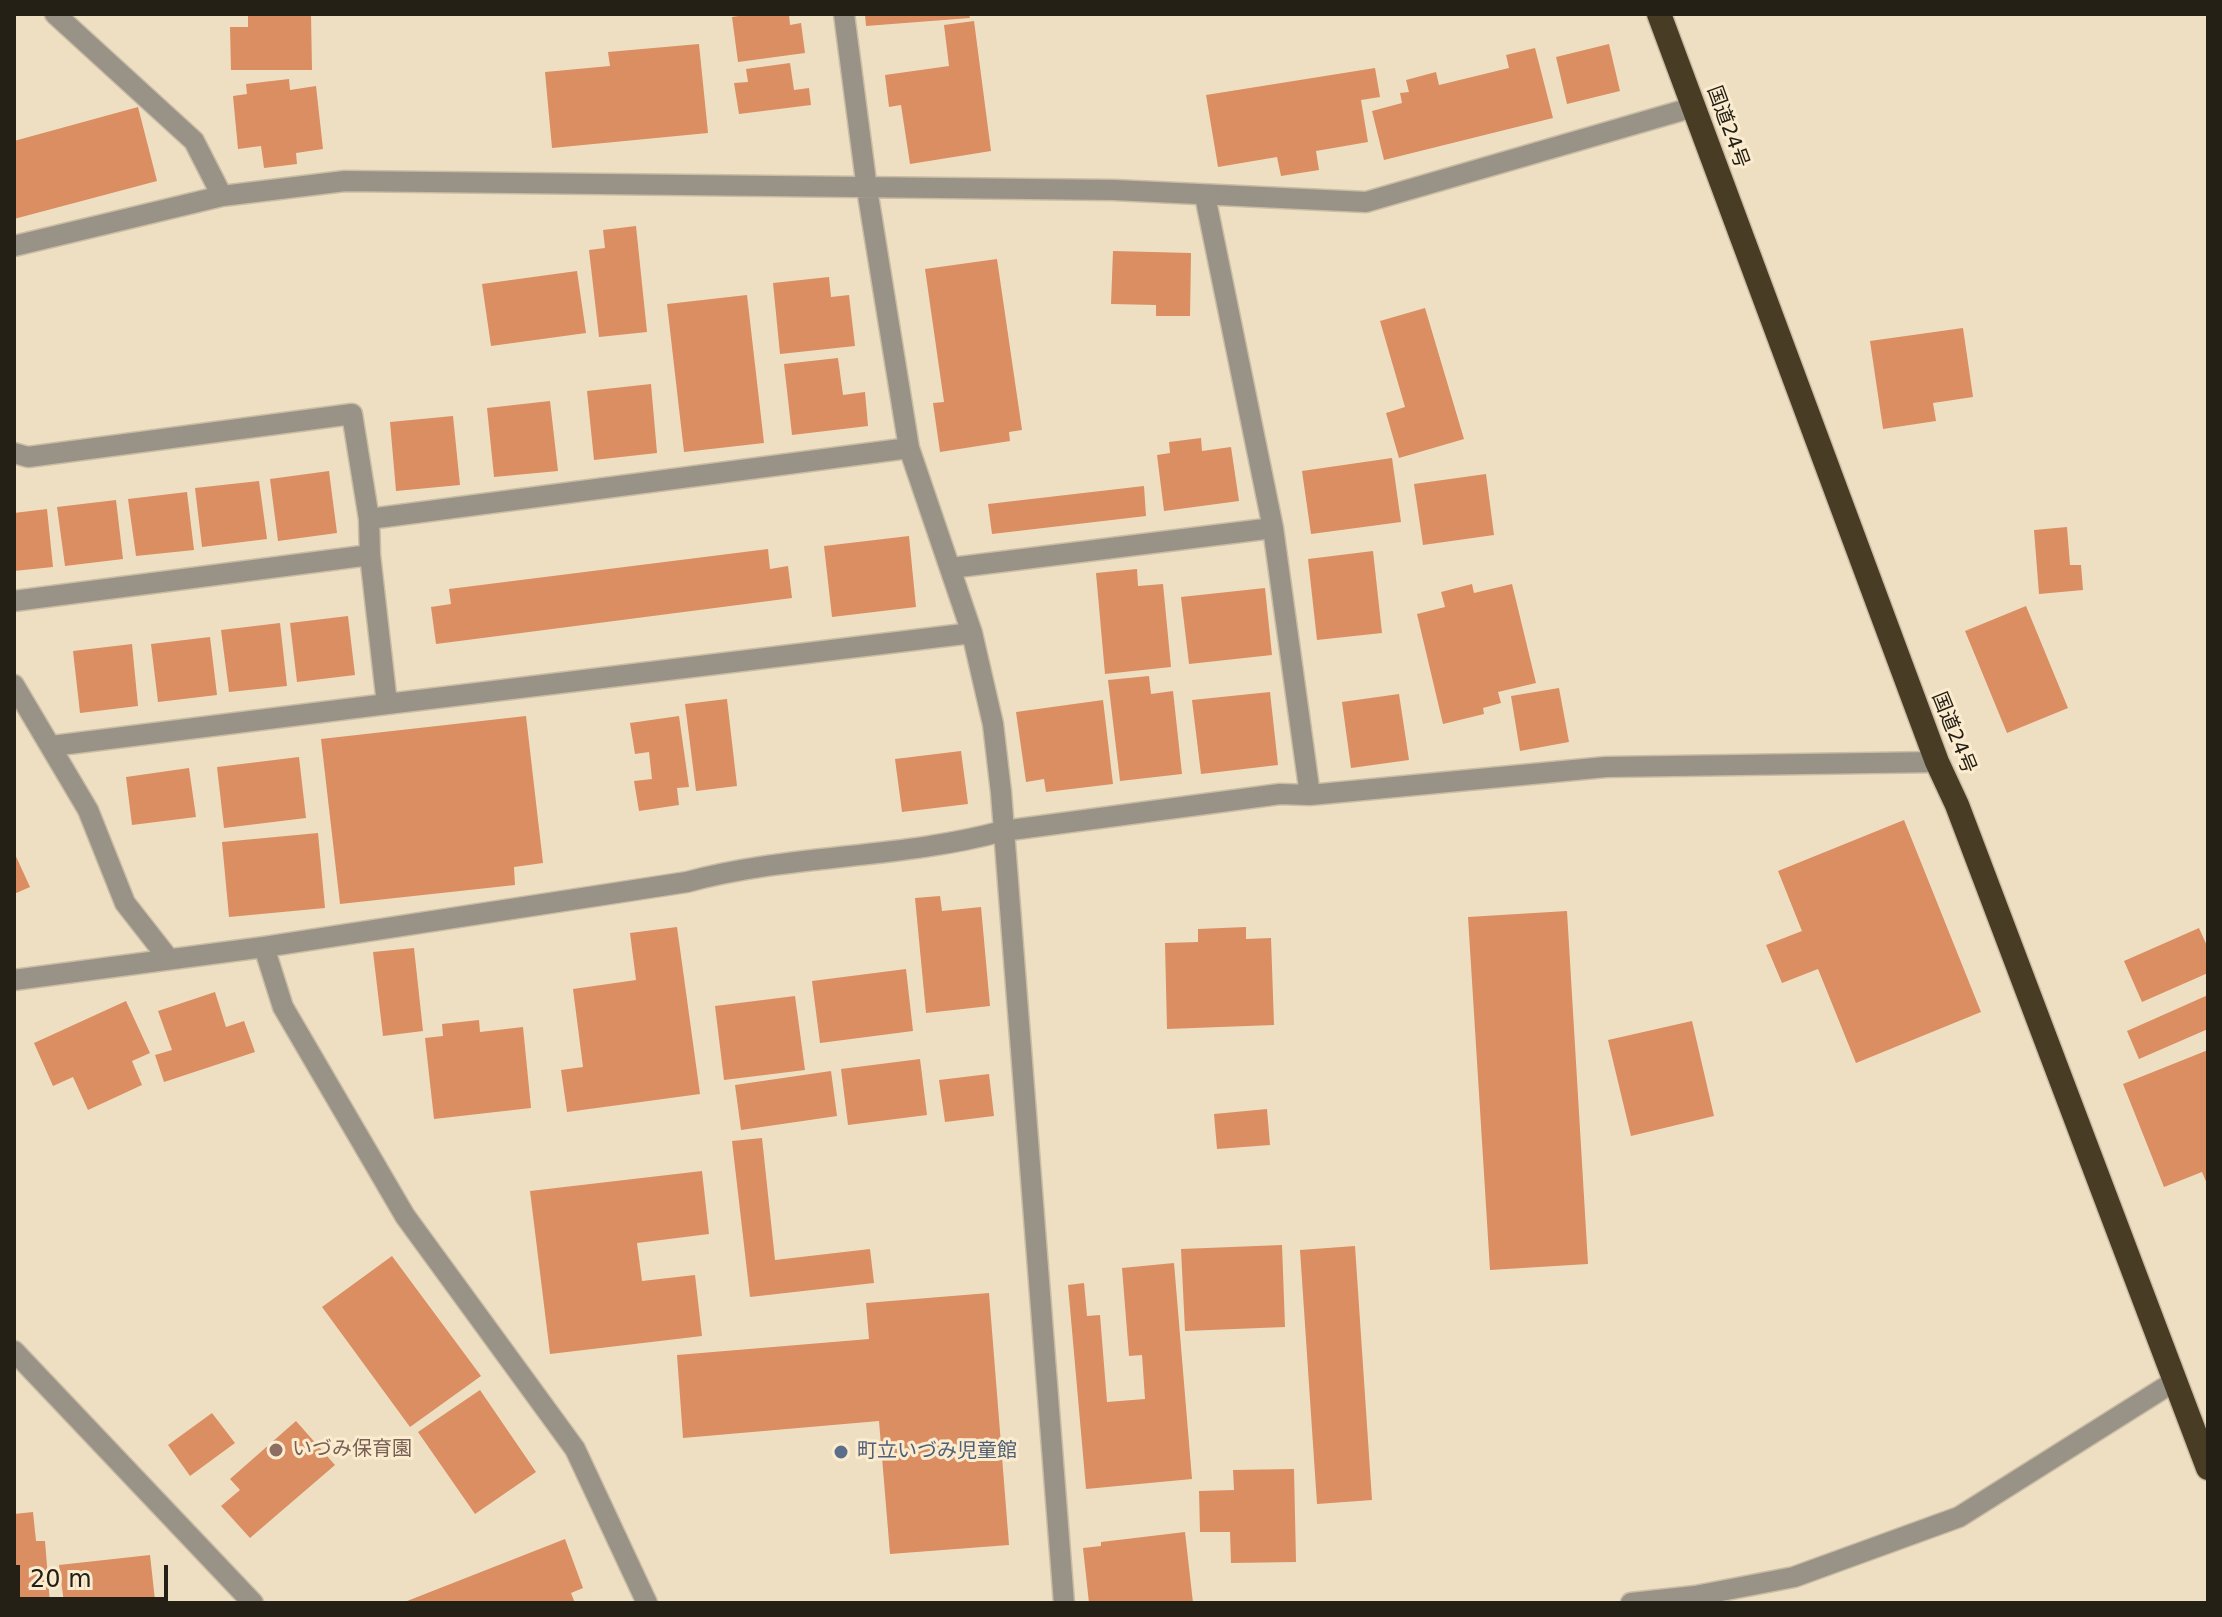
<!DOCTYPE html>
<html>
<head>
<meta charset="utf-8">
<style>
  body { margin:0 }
  #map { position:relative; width:2222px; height:1617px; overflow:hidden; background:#eedfc3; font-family:"DejaVu Sans",sans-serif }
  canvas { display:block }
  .frame { position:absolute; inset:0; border:16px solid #252016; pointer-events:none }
  .scale { position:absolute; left:16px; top:1565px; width:152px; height:36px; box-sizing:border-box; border:4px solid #252016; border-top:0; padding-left:10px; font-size:24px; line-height:28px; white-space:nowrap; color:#252016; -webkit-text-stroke:6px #fbecd0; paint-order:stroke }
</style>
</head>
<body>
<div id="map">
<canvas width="2222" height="1617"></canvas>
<div class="frame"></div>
<div class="scale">20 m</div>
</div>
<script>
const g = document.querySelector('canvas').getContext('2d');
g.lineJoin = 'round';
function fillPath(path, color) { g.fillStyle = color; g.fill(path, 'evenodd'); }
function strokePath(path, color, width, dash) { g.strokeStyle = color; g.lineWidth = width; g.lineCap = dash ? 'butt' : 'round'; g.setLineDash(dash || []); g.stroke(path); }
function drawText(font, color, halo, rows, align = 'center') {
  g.font = font + ' "DejaVu Sans","Noto Sans JP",sans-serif'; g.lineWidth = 6; g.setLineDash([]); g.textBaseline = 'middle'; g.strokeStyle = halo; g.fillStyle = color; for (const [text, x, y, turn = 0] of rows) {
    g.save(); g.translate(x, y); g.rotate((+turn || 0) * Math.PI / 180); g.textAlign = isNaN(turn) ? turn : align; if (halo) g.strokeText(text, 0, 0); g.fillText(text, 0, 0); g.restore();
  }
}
const building = new Path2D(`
  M248,14H311L312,70H231L230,27H248Z
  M753,14H789L790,25L801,23L805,53L738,62L732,17Z
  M865,14H969L970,18L866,26Z
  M974,21L991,151L910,164L901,105L889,107L885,75L949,66L944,25Z
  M699,44L708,133L552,148L545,72L610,66L608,52Z
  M1609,44L1620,91L1567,104L1556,57Z
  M1535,48L1553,118L1384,160L1372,111L1402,103L1400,93L1409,92L1406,80L1436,72L1439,85L1509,68L1506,55Z
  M790,63L794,90L809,88L811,105L739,114L734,83L748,82L746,69Z
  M1375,68L1380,97L1361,100L1368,142L1316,151L1319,170L1281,176L1277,157L1218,167L1206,95Z
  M289,79L290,90L316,86L323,149L296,153L297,164L264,168L261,146L238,149L233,96L247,94L246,84Z
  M138,107L157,181L14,219V141Z
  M636,226L647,332L599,337L589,250L605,248L603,230Z
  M1113,251L1191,253L1190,316H1156V305L1111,304Z
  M997,259L1022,430L1009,432L1010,441L940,452L933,403L944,402L925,269Z
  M577,271L586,333L491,346L482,284Z
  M829,277L831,297L849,295L855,346L780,354L773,283Z
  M747,295L764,443L684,452L667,304Z
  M1425,308L1464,439L1399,458L1386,413L1405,407L1380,321Z
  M1963,328L1973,397L1933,403L1936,421L1883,429L1870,341Z
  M838,358L843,395L865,392L868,426L792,435L784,364Z
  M651,384L657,453L594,460L587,391Z
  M550,401L558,471L494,477L487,408Z
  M453,416L460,485L396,491L390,422Z
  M1201,438L1202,451L1231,447L1239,501L1164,511L1157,455L1170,453L1169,442Z
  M1392,458L1401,522L1311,534L1302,471Z
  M329,471L337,533L278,541L270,479Z
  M1486,474L1494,535L1423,545L1414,484Z
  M259,481L267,539L202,547L195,488Z
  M1144,486L1146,516L992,534L988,504Z
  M187,492L194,550L136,556L128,499Z
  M116,500L123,559L65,566L57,507Z
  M47,509L53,567L14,571V513Z
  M2067,527L2070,565H2081L2083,590L2039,594L2034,530Z
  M909,536L916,607L832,617L824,546Z
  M768,549L770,569L788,566L792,598L436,644L431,607L451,604L449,589Z
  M1373,551L1382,633L1317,640L1308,559Z
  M1137,569L1138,586L1163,584L1171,667L1105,674L1096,573Z
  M1472,584L1474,593L1512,584L1536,683L1498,692L1501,703L1483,708L1484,714L1443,724L1417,614L1445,607L1441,592Z
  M1265,588L1272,655L1189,664L1181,597Z
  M2026,606L2068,708L2007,733L1965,631Z
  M348,616L355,675L297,682L290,623Z
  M280,623L287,686L229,692L221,630Z
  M210,637L217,695L158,702L151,644Z
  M132,644L138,706L80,713L73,651Z
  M1149,676L1151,694L1173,691L1182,774L1120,781L1108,680Z
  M1559,688L1569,742L1520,751L1511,696Z
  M1270,692L1278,765L1201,774L1192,700Z
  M1399,694L1409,760L1351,768L1342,702Z
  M727,699L737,786L696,791L685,704Z
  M1103,700L1113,784L1046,792L1044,779L1026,782L1016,712Z
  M526,716L543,863L514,867L515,885L340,904L321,739Z
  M679,716L689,787L677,788L679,805L639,811L634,781L652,779L649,752L635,754L630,723Z
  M961,751L968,804L902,812L895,759Z
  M299,757L306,818L224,828L217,767Z
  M189,768L196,817L132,825L126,777Z
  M1904,820L1981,1012L1856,1063L1818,969L1782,983L1766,945L1802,931L1778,871Z
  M318,833L325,908L229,917L222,842Z
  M14,852L30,887L14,894Z
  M940,896L942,911L981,907L990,1006L926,1013L915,898Z
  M1567,911L1588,1264L1490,1270L1468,917Z
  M677,927L700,1094L567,1112L561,1070L583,1067L573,989L636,980L630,933Z
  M1246,927V939L1271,938L1274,1025L1167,1029L1165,943L1198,942V929Z
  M2199,928L2208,948V973L2142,1002L2124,961Z
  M414,948L423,1031L383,1036L373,952Z
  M906,969L913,1031L820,1043L812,981Z
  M215,992L226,1027L244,1021L255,1052L164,1082L155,1055L172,1050L158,1011Z
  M2208,995V1029L2139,1059L2127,1031Z
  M795,996L805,1070L724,1080L715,1006Z
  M126,1001L150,1053L132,1061L142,1085L88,1110L73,1077L53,1086L34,1043Z
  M479,1020L480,1032L523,1027L531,1108L434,1119L425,1038L443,1036L442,1024Z
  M1692,1021L1714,1116L1631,1136L1608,1040Z
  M2208,1050V1186L2202,1172L2164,1187L2123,1084Z
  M920,1059L927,1115L848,1125L841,1069Z
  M831,1071L837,1116L741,1130L735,1085Z
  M989,1074L994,1116L945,1122L939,1080Z
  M1267,1109L1270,1145L1217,1149L1214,1114Z
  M762,1138L775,1260L870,1249L874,1283L750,1297L732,1141Z
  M702,1171L709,1234L637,1243L642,1281L695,1275L702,1336L550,1354L530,1191Z
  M1282,1245L1285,1327L1185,1331L1181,1249Z
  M1355,1246L1372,1500L1317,1504L1300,1250Z
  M392,1256L481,1376L410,1427L322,1307Z
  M1174,1263L1192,1479L1086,1489L1068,1285L1084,1283L1087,1316L1100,1315L1107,1402L1145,1399L1142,1355L1129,1356L1122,1268Z
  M989,1293L1009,1545L890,1554L879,1421L683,1438L677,1355L869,1339L866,1303Z
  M480,1390L536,1472L475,1514L418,1432Z
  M212,1413L235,1443L190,1476L168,1445Z
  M296,1421L335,1465L250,1538L221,1506L240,1490L230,1479Z
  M1294,1469L1296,1562L1231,1563L1230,1532H1200L1199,1491L1234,1490L1233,1470Z
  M33,1512L36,1541H45L50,1603H14V1514Z
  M1185,1532L1193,1603H1089L1083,1548L1101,1546V1542Z
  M565,1539L583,1588L571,1593L575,1603H402Z
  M150,1555L155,1600L131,1603H64L59,1565Z`);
const street = new Path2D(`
  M55,14L194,141L222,196
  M844,14L867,189L909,448L972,633L993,724L1001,792L1064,1603
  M1205,196L1273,528L1310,795
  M14,246L222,196L345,181L1114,190L1366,202L1694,107
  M14,453L28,457L352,414L369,519L370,555L387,704L52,746
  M369,519L909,448
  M951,568L1273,528
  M14,601L370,555
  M14,685L88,810L125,903L168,958
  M387,704L972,633
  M264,947L283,1007L405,1216L575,1449L647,1603
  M14,980L264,947L687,882C790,854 900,859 1003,831L1280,794L1310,795L1606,767L1937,762
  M14,1351L253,1603
  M1631,1603L1695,1596L1794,1577L1959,1517L2175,1381`);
const highway = new Path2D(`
  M1659,14L1937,762L1957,805L2208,1468`);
const markers = [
  [276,1450,8,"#8d6e63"],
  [841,1452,8,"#5c6f8a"]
];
const streetNames = [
  ["国道24号",1727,127,70],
  ["国道24号",1953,733,68]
];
const educationNames = [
  ["いづみ保育園",292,1450]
];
const serviceNames = [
  ["町立いづみ児童館",857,1452]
];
fillPath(building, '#da8e62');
strokePath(street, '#cabda4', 23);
strokePath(highway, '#cabda4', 27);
strokePath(street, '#999287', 20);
strokePath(highway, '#483c25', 24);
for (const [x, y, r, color] of markers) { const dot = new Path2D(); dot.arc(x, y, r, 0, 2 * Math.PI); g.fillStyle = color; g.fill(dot); strokePath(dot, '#fbecd0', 3); }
drawText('20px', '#252016', '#fbecd0', streetNames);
drawText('20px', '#785e54', '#fbecd0', educationNames, 'left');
drawText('20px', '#4e5e75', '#fbecd0', serviceNames, 'left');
</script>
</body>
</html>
